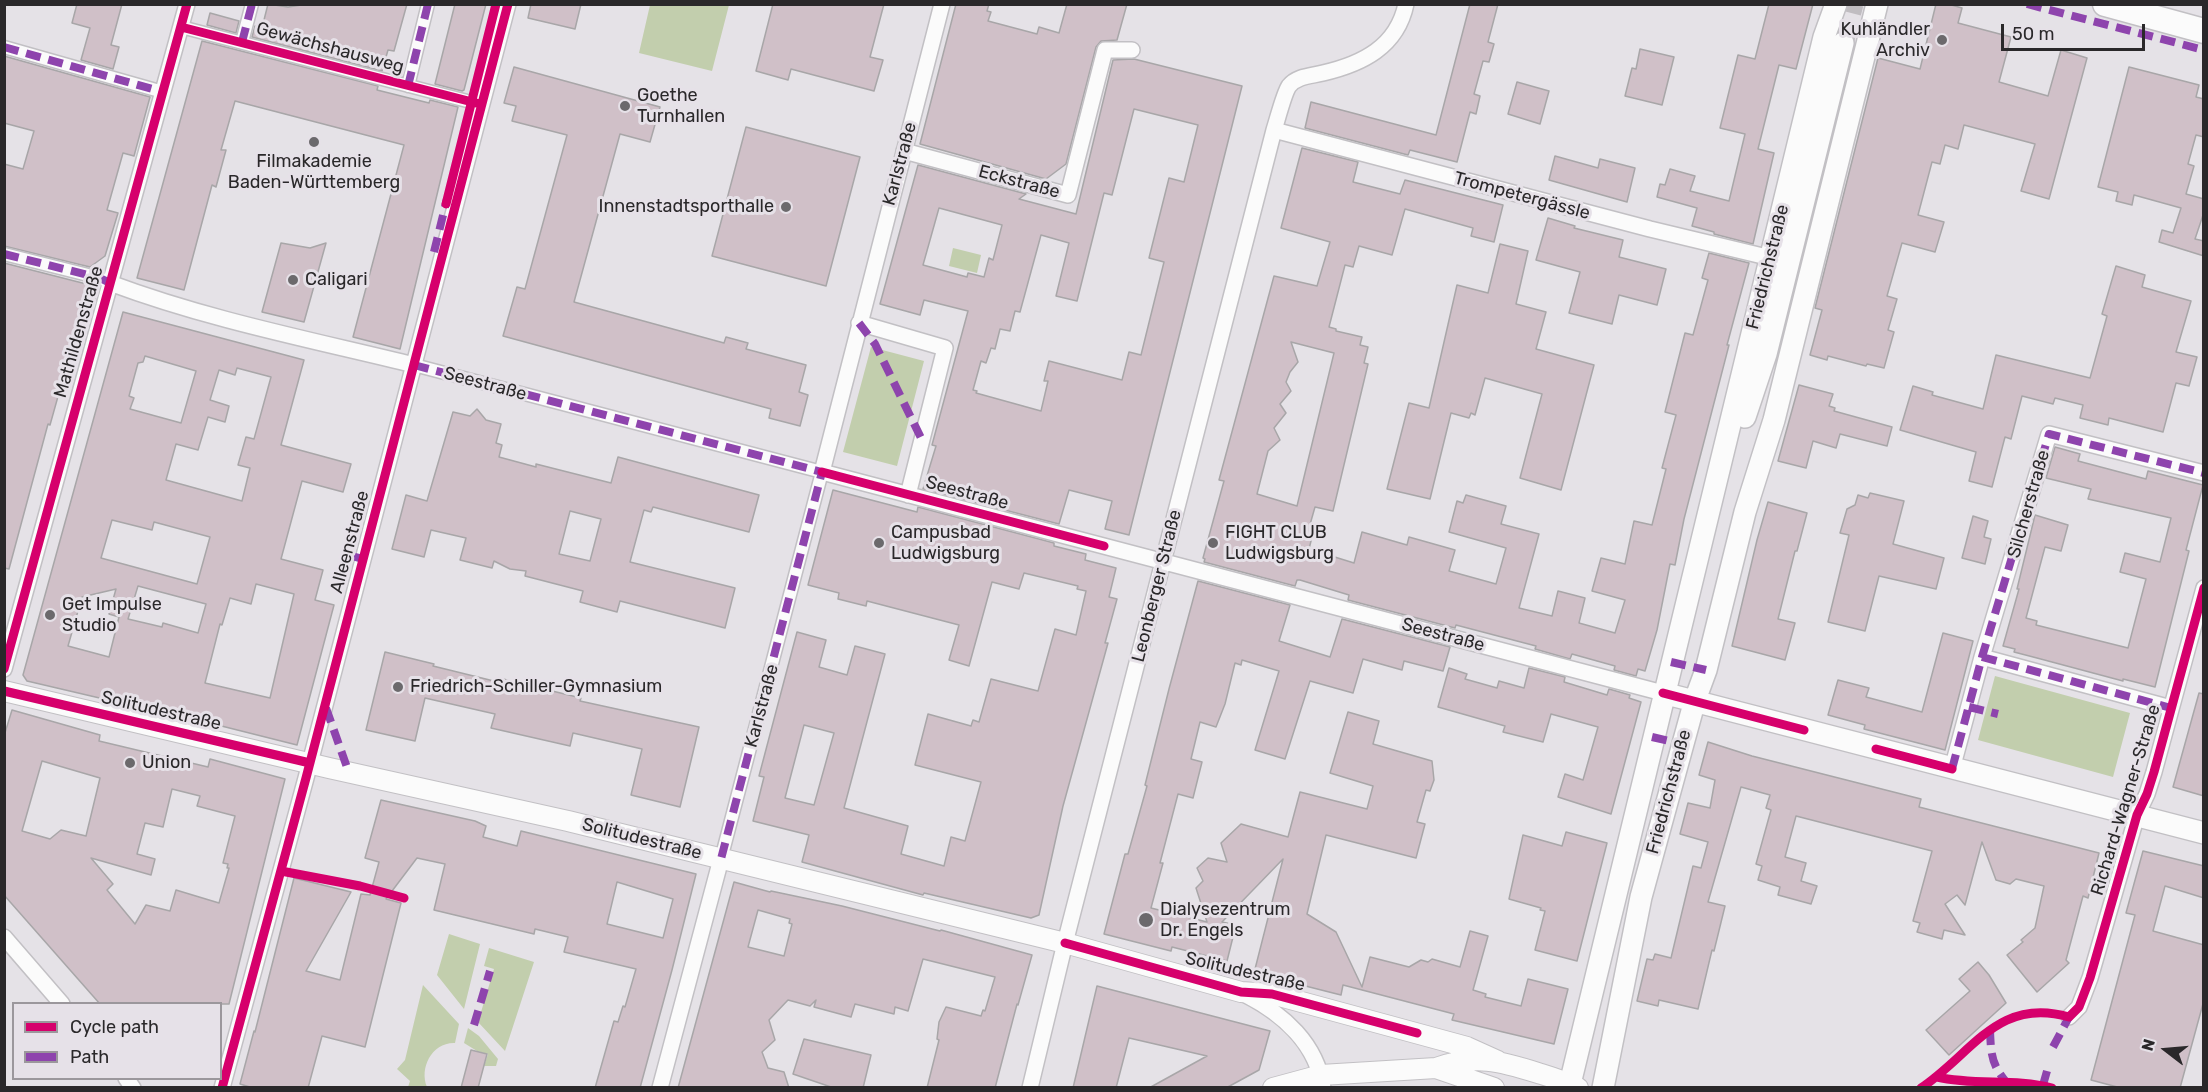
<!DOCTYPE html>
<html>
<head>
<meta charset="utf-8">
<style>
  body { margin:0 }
  #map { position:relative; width:2208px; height:1092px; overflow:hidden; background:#e5e2e7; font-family:Rubik,sans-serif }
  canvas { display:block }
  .frame { position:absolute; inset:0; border:6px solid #2a282a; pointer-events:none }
  .legend { position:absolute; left:12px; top:1002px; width:210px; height:78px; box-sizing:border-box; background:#e6e1e8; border:2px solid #9b979c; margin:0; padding:8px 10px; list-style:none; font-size:18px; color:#2a282a }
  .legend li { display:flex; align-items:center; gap:12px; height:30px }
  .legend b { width:30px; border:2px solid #9b979c }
  .north { position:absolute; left:2136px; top:1020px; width:60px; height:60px; -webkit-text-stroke:4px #e6e1e8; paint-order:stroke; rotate:286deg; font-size:16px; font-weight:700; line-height:24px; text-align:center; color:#2a282a }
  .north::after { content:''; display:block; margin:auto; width:21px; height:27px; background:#2a282a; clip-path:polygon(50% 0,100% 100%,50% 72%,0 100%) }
  .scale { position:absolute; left:2001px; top:24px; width:144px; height:27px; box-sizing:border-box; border:3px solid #2a282a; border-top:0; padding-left:8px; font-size:18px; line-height:21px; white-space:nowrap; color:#2a282a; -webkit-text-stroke:4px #e6e1e8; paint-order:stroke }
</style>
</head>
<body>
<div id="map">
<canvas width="2208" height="1092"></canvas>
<div class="frame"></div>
<ul class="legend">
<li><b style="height:8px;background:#d6006c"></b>Cycle path</li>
<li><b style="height:8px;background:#8e44ad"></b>Path</li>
</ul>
<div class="north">N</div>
<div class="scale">50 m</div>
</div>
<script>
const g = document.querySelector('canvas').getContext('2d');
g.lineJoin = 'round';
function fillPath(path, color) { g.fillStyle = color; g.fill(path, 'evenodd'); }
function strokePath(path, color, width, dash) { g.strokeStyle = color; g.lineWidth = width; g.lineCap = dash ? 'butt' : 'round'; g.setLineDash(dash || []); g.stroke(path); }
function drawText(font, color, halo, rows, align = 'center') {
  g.font = font + ' Rubik,sans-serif'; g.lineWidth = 6; g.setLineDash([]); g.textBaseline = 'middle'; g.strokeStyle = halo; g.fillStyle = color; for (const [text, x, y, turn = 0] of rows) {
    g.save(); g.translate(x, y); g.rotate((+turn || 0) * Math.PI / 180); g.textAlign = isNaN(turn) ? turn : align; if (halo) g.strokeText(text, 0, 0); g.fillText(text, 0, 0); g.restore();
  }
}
const green = new Path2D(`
  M650,5H729L712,71L639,53Z
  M953,248L981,255L977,273L949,266Z
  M871,347L924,361L897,466L843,452Z
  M1995,676L2130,713L2113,777L1978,740Z
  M449,934L480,944L464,1009L437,975Z
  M489,948L534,962L505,1051L478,1022L494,969L484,966Z
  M423,985L459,1024L455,1043C432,1042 419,1068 427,1087H408L410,1081L397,1069L405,1060Z
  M468,1028L479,1036L498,1059L496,1066H484L488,1054L477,1051L464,1043Z`);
const building = new Path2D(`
  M77,4H122L111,45L119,47L113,69L81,60L90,28L72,23Z
  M268,4L288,7L308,4H407L394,51L388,50L382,71L252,37L255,26L262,28Z
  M455,4H486L464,90L462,91L435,84Z
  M531,4H581L575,29L528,18Z
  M773,4H884L870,57L883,60L874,91L791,69L788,80L756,71Z
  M956,4H989L987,11L991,12L988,21L1037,34L1039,27L1059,33L1067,4H1127L1117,40L1101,41L1096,47L1066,164L1046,179L920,144Z
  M1470,4H1498L1488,42L1494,44L1489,62L1483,61L1474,94L1480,96L1476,114L1470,112L1457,162L1410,150L1408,155L1305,128L1311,102L1436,135Z
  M1769,4H1813L1796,69L1779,65L1758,149L1774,153L1753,244L1714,234V232L1692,226L1697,208L1657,197L1660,184L1665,185L1670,169L1695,176L1690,191L1729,201L1745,134L1720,128L1738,55L1755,59Z
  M1936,4H1948L1962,8L1958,23L2011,37L1999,82L2048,96L2061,50L2087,58L2049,199L2021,191L2035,144L1964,125L1958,149L1945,145L1940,164L1932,162L1918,215L1944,222L1935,252L1902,243L1887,296L1897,299L1888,330L1894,332L1884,368L1867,364L1866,366L1828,356L1827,360L1810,355L1822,310L1815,308L1878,58L1920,69Z
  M210,13L239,21L236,33L207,25Z
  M202,41L378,86L377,90L429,103L430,100L458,107L400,349L353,337L404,145L235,101L221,150H226L216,187L212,185L184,290L137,278Z
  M1640,49L1674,57L1662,105L1625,96L1632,68L1636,69Z
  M4,56L150,97L134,156L123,153L107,210L118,213L105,256L90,267L4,246V164L23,169L34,131L4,123Z
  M1134,59L1242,86L1129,535L1105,529L1112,501L1069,490L1059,524L923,489L936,446L932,445L968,311L924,300L920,315L880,304L918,165L1026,194L1019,199L1076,214L1113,60ZM1134,109L1198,125L1184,182L1169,178L1149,258L1164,262L1141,355L1129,352L1122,380L1049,361L1044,381H1048L1041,411L976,393L977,391L973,390L981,361L986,363L991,348L995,349L1000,329L1010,331L1015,311L1020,312L1041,235L1069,243L1056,296L1077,301L1104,193L1112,195ZM939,208L1002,225L993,260L989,258L984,277L968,273L967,277L923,265Z
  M514,67L660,107L650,142L620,134L574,302L724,343L726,337L748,343L746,349L806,365L799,392L808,395L800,426L769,418L771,409L503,336L517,287L525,289L567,135L512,121L516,106L504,103Z
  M2129,67L2199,85L2196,97L2204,99V137L2196,135L2188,164L2194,166L2186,194L2204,199V212L2195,239L2204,241V256L2159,242L2162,230L2173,233L2181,208L2134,195L2132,205L2116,201L2118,192L2098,187Z
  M1517,82L1549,91L1540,124L1508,114Z
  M746,127L860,157L826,286L712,256Z
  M1302,148L1358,162L1353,182L1400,194L1405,180L1503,205L1494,242L1471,236L1473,228L1405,209L1392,255L1359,246L1353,267L1345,265L1329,327L1336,329V331L1362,337L1360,345L1368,347L1364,363L1368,364L1333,511L1315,507L1307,535L1312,537L1309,549L1354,563L1362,532L1407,545L1409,537L1455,550L1449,571L1496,584L1506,548L1449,532L1457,501L1463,503L1466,495L1506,506L1501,524L1539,534L1519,608L1552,616L1558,591L1585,598L1579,623L1615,633L1625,600L1592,591L1601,558L1625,564L1634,521L1652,525L1666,469L1662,468L1676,415L1665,412L1685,333L1693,335L1708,280L1702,278L1709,253L1749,263L1727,345H1729L1684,519L1675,565L1670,564L1657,630L1645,671L1638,669L1636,676L1614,670L1615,666L1572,654L1570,659L1535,649L1536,646L1456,625L1455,628L1348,600L1349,595L1300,580H1297L1295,586L1204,562L1205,559L1203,558L1224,481L1219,480L1274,276L1317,286L1330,242L1281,228ZM1291,342L1334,353L1297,506L1257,494L1268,451L1280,440L1274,428L1286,413L1280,404L1291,391L1286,382L1290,372L1298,362Z
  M1555,156L1598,168L1600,159L1635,168L1627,202L1549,180Z
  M1548,218L1575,226L1574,228L1623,240L1619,257L1666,269L1657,305L1619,295L1612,324L1569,313L1580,272L1536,260Z
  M281,243L310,248L326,243L304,322L262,312Z
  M1500,244L1528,251L1516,304L1546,312L1536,349L1594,365L1561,490L1520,478L1542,394L1485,378L1475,415L1471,413L1469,418L1451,413L1430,499L1387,489L1409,403L1429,408L1457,285L1488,293Z
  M4,263L98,287L72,378L64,375L50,425L48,424L9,569L4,568Z
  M2116,266L2145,275L2142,287L2191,301L2176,352L2197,357L2189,386L2176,383L2163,432L2109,418L2108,425L2080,418L2083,405L2055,398L2053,404L2022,396L2011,439L2005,437L1992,487L1969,481L1976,452L1900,430L1913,386L1933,392L1932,395L1983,409L1996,355L2090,378L2107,316L2102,314Z
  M123,312L304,360L281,445L351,464L343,492L302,481L281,559L323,570L315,600L334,605L297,745L138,705V707L27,681L23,675ZM145,356L196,371L181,423L130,409L134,398L129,396L138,363L143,362ZM237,368L271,377L254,439L246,437L238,465L250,468L242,501L166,480L176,444L198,450L208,417L225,422L229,406L210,400L219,370L235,375ZM112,520L152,530L154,522L210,537L197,584L101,558ZM256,584L294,594L270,698L205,683L220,624L222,625L230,598L251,604ZM138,586L206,604L198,633L163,623L162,627L128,619ZM116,589L109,614L119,617L109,657L68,646L82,597Z
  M1799,385L1833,394L1829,406L1835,408L1834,411L1892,427L1887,446L1840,434L1836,448L1813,441L1806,468L1778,461Z
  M477,409L486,420L501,424L496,443L502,445L499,457L536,467V464L611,483L618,457L759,495L749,532L653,507L651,512L644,510L630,562L735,588L725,628L620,601L617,612L580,602L583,591L525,576L526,571L510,569L494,561L492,568L460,560L466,538L431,530L424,557L392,549L406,495L427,501L453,412L470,416ZM570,511L601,519L590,561L559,554Z
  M2055,447L2080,454L2078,461L2146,479L2148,471L2203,485L2186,550L2189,551L2155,687L2123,679V681L2037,658L2014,652L2015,649L2003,646L2019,589H2017L2035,515L2068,525L2061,551L2045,547L2026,618L2037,621L2036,625L2128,648L2146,579L2120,572L2125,553L2160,562L2171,518L2088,499L2091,489L2046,478Z
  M833,490L917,512L918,507L1054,543V546L1086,554L1085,560L1116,568L1109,597L1117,599L1105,643H1108L1063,806L1039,915L1031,918L924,893L923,895L802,862L809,835L753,821L764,777L759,776L797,632L826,640L819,667L847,675L855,646L885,654L844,808L908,826L901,854L944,866L951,837L965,841L981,782L915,765L928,714L971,726L973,720L979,722L991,679L1038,691L1055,629L1076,635L1086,591L1077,589L1078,586L1024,573L1019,589L992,582L969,666L949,660L959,625L867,601L866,606L838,599L839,593L808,585ZM804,725L834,733L814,805L785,798Z
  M1870,493L1904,501L1893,544L1944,558L1936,589L1879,576L1865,631L1828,622L1849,535L1840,533L1847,509L1855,505L1858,495L1868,498Z
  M1768,502L1807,513L1797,551H1795L1778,619L1795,623L1785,660L1732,646L1757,540Z
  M1973,516L1988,521L1984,537L1991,539L1985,564L1962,558Z
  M1198,581L1290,605L1279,641L1330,657L1342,619L1450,647L1443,671L1404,661L1402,670L1363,659L1353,693L1310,681L1285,759L1255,750L1279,671L1242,660L1241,665L1235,663L1225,704L1216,727L1200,722L1191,759L1202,762L1193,798L1178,794L1160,863H1163L1151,908L1207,922L1196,888L1203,881L1197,868L1208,858L1227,862L1221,843L1241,824L1288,837L1300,792L1367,809L1373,786L1330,773L1348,712L1379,721L1373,744L1432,761L1434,780L1430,791L1426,790L1417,822L1425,824L1416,858L1326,835L1307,914L1336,932L1362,987L1370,957L1409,967L1421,960L1428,962L1432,959L1460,967L1470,931L1488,936L1473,990L1486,994L1485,997L1521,1006L1528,979L1568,989L1554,1044L1452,1020L1454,1014L1343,985L1341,995L1254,973L1283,859L1222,922L1236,925L1227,961L1172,947L1171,951L1104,934L1125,854H1128L1147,786L1145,785L1169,689Z
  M1943,633L1973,641L1945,750L1864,729L1865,725L1828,715L1838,680L1869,688L1866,697L1922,712Z
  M385,652L434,664L433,666L502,683L503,679L581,698L580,701L699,727L680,807L631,795L642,749L573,733L570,746L491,728L495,714L425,698L415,741L366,730Z
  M1449,668L1467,674L1465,679L1497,688L1499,681L1524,688L1529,668L1565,677L1564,682L1607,695L1609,689L1630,695L1629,698L1641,702L1611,814L1558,797L1565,774L1583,780L1598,727L1551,714L1543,742L1503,732L1505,726L1438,707Z
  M2199,693L2204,694V796L2173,787Z
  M12,710L100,735L99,741L208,767L210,759L285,779L229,1004H100L4,895V736ZM42,761L100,778L86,836L61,830L50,839L22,831ZM172,789L200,796L197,806L235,816L223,863L228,864L227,868H229L219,903L176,890L170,911L146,905L135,924L107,890L113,884L91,858L151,875L155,859L137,854L145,823L163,827Z
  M1708,742L1752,756L1921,799L1919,807L2099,853L2088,898L2083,896L2066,960L2069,963L2037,992L2007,955L2023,942L2021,940L2035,928L2044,886L2016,879L2010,884L1996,880L1982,842L1965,905L1957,895L1945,904L1965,935L1944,930L1942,939L1917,932L1920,923L1913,921L1932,851L1796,816L1785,857L1806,863L1801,881L1817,886L1811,904L1778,895L1780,887L1758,880L1762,866L1756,864L1771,810L1766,808L1770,795L1741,787L1708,902L1725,906L1714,951L1712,950L1698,1009L1659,1000L1658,1006L1637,1001L1647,959L1653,960L1655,954L1671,958L1693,866L1701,868L1708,842L1680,834L1688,803L1710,808L1715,780L1699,775Z
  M381,800L475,821L486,826L483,837L517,846L521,831L696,874L672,970L640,1088H595L614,1021L618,1022L623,1006L625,1007L636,969L564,952L568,937L535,929L534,934L434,910L445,864L417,858L386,899L401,903L365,1047L322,1036L308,1088H253L240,1084L254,1031L255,1032L294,878L351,892L306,971L340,980L361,894L370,895L379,862L365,858ZM617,882L673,899L663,938L607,924Z
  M1566,832L1607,843L1577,961L1535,950L1545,911L1540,910L1541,908L1509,899L1523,835L1562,846Z
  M2143,851L2204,866V898L2165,886L2153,931L2204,945V1000L2180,1088H2121L2091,1080L2135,915L2126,913Z
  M734,882L770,892L771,891L842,906L940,931L941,930L1032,955L1018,1005L1017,1004L995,1088H927L939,1040L937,1039L939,1022L946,1007L981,1016L983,1010L985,1011L995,977L923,959L908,1011L895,1007L894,1014L855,1004L851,1017L814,1007L816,1000L810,1006L788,1000L769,1020L775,1040L762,1052L768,1068L784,1072L789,1088H678ZM758,910L790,919L789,923L792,924L784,956L748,947Z
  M1978,962L1989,975L2006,1003L1949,1055L1926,1030L1970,991L1959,979Z
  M1097,986L1270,1031L1259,1070L1226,1088H1149L1207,1056L1129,1038L1116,1088H1073Z
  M804,1039L871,1055L863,1088H834L793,1074Z
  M471,1050L487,1054L478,1088H461Z`);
const secondaryTunnel = new Path2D(`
  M1843,43L1853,4`);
const pedestrian = new Path2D(`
  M181,27L471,102
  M242,42L252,4
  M4,47L163,92
  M408,86L428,4
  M4,254L100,278L110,283
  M414,365L822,472L721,859`);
const minor = new Path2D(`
  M942,4L822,472L1663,693
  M1274,130L1650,229L1771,258
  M904,151L1068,195L1105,50H1132
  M110,283C209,320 312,340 414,365
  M859,323L945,348L908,495
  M1982,657L2171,708
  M4,669L187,4
  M1952,769L1982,657L2049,434L2204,473
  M4,937L62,1004
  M1246,995C1283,1014 1317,1044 1323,1088
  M2069,1017L2079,1007L2090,978L2137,815L2147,794L2154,772L2204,588
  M126,1078L133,1088
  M222,1088L306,778L508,4
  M660,1088L721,859
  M1030,1088L1065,943L1274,130C1277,121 1284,93 1289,86C1297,76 1311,76 1323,73C1362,64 1397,47 1406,4`);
const tertiary = new Path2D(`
  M4,691L329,768L568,821L1065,943L1241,992L1272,994L1467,1047L1498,1061
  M1436,1068L1494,1088
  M1273,1088L1321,1075L1436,1068C1475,1054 1500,1061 1538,1073C1551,1077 1565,1081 1578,1088`);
const secondary = new Path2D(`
  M1745,417L1766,354L1843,43
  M1663,693L2204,833
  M1569,1088L1824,37L1836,4
  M1603,1088L1641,897L1695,700L1706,670L1745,512L1774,420L1877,4`);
const primary = new Path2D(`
  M2105,4L2204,31`);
const quiet = new Path2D(`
  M2027,4L2204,50
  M242,42L252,4
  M4,47L163,92
  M408,86L428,4
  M434,252L447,199
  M4,254L100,278L110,283
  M859,323L875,344L922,440
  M414,365L822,472L721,859
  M348,555L363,559
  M1982,657L2171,708
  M1671,662L1706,670
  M1969,707L1998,714
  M326,708L349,773
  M1652,737L1682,744
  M1952,769L1982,657L2049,434L2204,473
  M474,1025L490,971
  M1990,1030C1991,1054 1991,1064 2007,1083
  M2053,1047L2069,1017L2066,1016
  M2043,1085L2047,1071`);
const cycleway = new Path2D(`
  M181,27L480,104
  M446,204L496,4
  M822,472L1104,546
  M4,669L187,4
  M4,691L310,763
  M1663,693L1804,730
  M1876,749L1952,769
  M281,871L360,886L404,898
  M1065,943L1241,992L1272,994L1417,1033
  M1937,1077C1975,1086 2014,1078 2052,1088
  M222,1088L306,778L508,4
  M1921,1088C1972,1054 1998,996 2069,1017L2079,1007L2090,978L2137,815L2147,794L2154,772L2204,588`);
const markers = [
  [1942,40,6,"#6b696c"],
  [625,106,6,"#6b696c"],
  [314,142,6,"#6b696c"],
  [786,207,6,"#6b696c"],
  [293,280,6,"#6b696c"],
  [879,543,6,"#6b696c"],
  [1213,543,6,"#6b696c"],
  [50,615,6,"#6b696c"],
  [398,687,6,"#6b696c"],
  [130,763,6,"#6b696c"],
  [1146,920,8,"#6b696c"]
];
const poiNames = [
  ["Kuhländler",1930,30,"right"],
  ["Archiv",1930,51,"right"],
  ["Goethe",637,96],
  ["Turnhallen",637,117],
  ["Filmakademie",314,162,"center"],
  ["Baden-Württemberg",314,183,"center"],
  ["Innenstadtsporthalle",774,207,"right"],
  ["Caligari",305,280],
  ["Campusbad",891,533],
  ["Ludwigsburg",891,554],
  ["FIGHT CLUB",1225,533],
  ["Ludwigsburg",1225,554],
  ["Get Impulse",62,605],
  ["Studio",62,626],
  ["Friedrich-Schiller-Gymnasium",410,687],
  ["Union",142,763],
  ["Dialysezentrum",1160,910],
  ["Dr. Engels",1160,931]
];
const streetNames = [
  ["Gewächshausweg",330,48,15],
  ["Karlstraße",900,164,-75],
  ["Eckstraße",1019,182,15],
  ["Trompetergässle",1522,196,15],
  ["Friedrichstraße",1768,267,-76],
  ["Mathildenstraße",79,332,-74],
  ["Seestraße",485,384,15],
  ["Seestraße",967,493,15],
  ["Silcherstraße",2029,504,-74],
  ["Alleenstraße",350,542,-75],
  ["Leonberger Straße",1157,586,-76],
  ["Seestraße",1443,635,15],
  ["Karlstraße",762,706,-75],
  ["Solitudestraße",161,711,13],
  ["Friedrichstraße",1669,792,-75],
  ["Richard-Wagner-Straße",2126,800,-73],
  ["Solitudestraße",642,839,14],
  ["Solitudestraße",1245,972,13]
];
fillPath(green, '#c2cead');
fillPath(building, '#d0c0c8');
strokePath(building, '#a8a6a8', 1.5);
strokePath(secondaryTunnel, '#c0bdc1', 21, [21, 10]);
strokePath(pedestrian, '#c2c0c4', 15);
strokePath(minor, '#c2c0c4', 18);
strokePath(tertiary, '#c2c0c4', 22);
strokePath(secondary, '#c2c0c4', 24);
strokePath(primary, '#c2c0c4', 27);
strokePath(pedestrian, '#fbfbfb', 12);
strokePath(minor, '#fbfbfb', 15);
strokePath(tertiary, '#fbfbfb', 20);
strokePath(secondary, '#fbfbfb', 21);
strokePath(primary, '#fbfbfb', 24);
strokePath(quiet, '#8e44ad', 8, [15, 8]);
strokePath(cycleway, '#d6006c', 9);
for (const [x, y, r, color] of markers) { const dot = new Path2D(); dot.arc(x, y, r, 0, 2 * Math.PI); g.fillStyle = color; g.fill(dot); strokePath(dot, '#e6e1e8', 2); }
drawText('18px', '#2a282a', '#e6e1e8', poiNames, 'left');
drawText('18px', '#2a282a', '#e6e1e8', streetNames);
</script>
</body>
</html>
